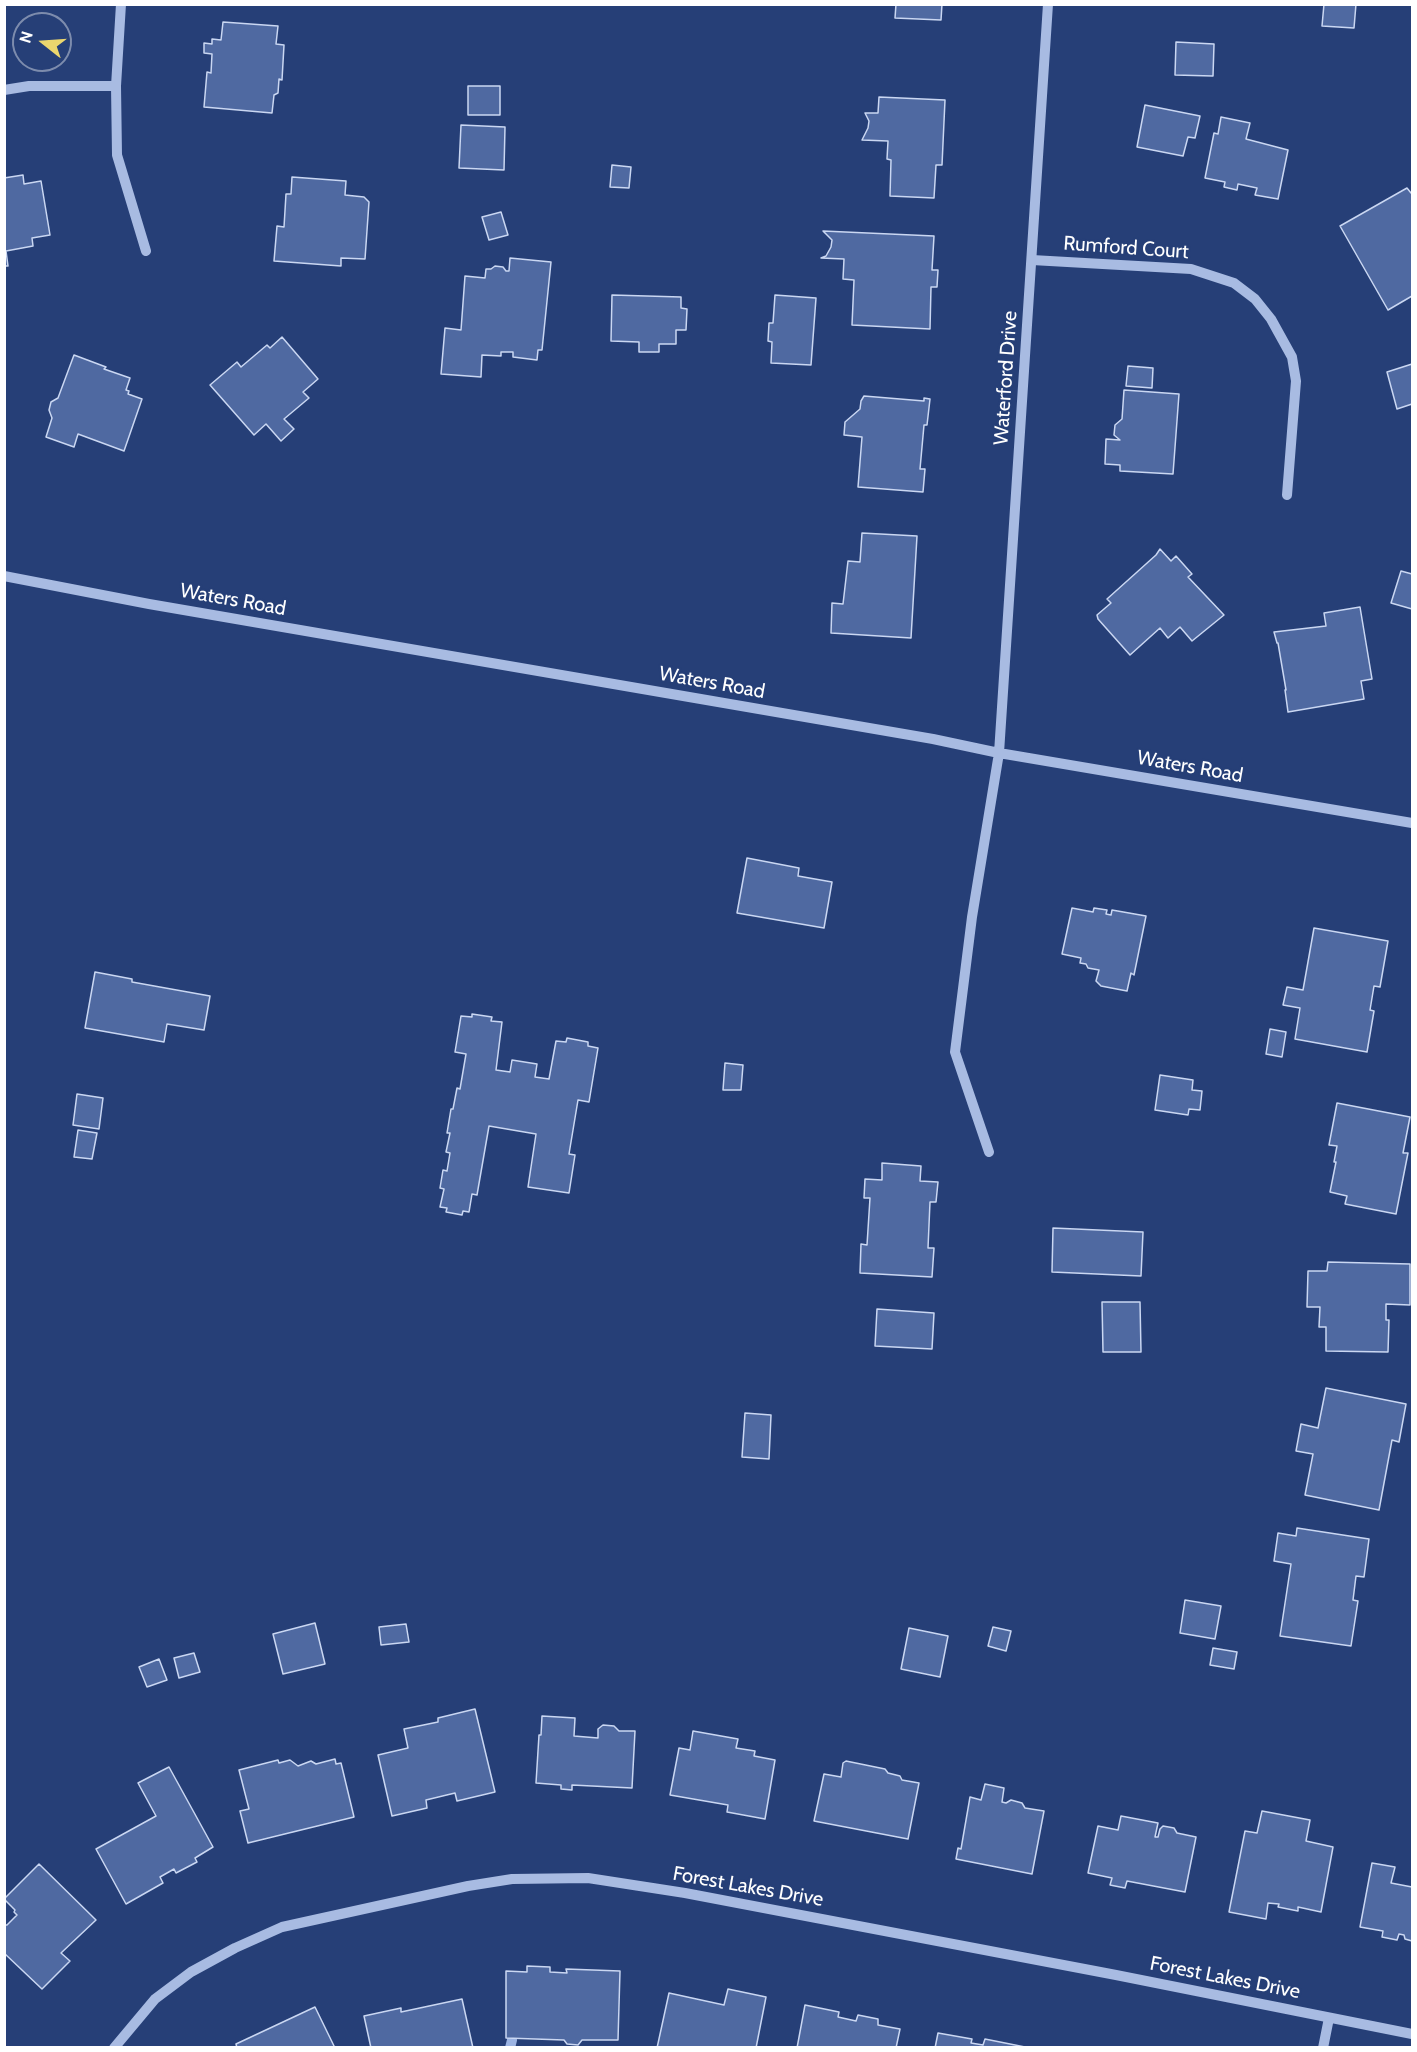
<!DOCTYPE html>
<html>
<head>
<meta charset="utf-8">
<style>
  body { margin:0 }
  #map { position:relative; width:1417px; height:2052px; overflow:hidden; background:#263f77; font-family:Cabin,sans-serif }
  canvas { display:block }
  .frame { position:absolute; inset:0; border:6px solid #fff; pointer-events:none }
  .north { position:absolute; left:12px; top:12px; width:60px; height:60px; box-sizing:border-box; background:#263f77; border:2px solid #7d8cad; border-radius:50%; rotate:287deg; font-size:16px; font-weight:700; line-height:24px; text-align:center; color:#fff }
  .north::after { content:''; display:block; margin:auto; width:21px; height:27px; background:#ebd66e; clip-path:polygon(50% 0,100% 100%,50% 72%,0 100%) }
</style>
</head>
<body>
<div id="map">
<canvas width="1417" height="2052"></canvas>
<div class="frame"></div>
<div class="north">N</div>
</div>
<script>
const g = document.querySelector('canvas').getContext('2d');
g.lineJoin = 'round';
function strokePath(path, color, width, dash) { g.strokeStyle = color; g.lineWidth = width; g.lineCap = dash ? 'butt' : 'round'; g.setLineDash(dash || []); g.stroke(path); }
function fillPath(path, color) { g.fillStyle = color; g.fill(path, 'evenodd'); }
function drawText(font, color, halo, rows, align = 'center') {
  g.font = font + ' Cabin,sans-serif'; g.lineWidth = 4.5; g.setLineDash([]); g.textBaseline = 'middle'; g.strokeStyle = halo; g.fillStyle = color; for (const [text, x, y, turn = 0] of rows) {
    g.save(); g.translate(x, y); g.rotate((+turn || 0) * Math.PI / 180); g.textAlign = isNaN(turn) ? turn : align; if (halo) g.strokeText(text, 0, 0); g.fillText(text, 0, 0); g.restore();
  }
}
const stream = new Path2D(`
  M510,2048L512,2040`);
const building = new Path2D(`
  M896,4H942L941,20L895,18Z
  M1324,4H1356L1354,28L1322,26Z
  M223,22L278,26L276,44L284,45L282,80L279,79L278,93L274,95L272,113L204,107L207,72L211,73L212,54L204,53V43L212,44V39L221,40Z
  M1176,42L1214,44L1213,76L1175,75Z
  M468,86H500V115H468Z
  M879,97L945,100L942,165H936L934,198L890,196L891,160L887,159L888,141L862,140L868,128L869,121L865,113H878Z
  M1145,105L1200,116L1195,138L1188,137L1183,156L1137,147Z
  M1221,117L1250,123L1246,139L1288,150L1278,199L1255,195L1257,188L1238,184L1237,190L1224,187L1225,182L1205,178L1214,133L1218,134Z
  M461,125L505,127L504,170L459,168Z
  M612,165L631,167L629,188L610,187Z
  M23,175L24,184L41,181L50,235L32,238L33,246L6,251L8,266H4V178Z
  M292,177L346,181L345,195L364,197L369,202L365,259L341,258V266L274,261L277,226L284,227L286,194H291Z
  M1407,188L1411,193L1412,192V296L1388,310L1340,226Z
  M501,212L508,235L489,240L482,217Z
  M823,231L934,236L932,270H938L937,287H931L930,329L852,325L854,280L843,279L844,259L821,258L826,256L831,247L832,240Z
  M510,258L551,262L542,350H538L537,360L513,357V352H501V356L482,355L481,377L441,374L445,328L461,330L465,276L485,278L486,269H491L495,266L503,267L506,271H509Z
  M612,295L681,297V308L687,309L686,330H676V344H659V352H639V342L611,341Z
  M775,295L816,298L811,365L771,363L772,342L768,341L769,323H773Z
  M282,337L318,379L303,392L309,398L284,419L294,429L281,441L266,424L254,435L210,385L237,362L241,367L267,345L270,348Z
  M74,355L106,367L104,369L130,378L126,390L129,391L128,394L142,399L124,451L78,434L74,447L46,437L52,418L49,410L51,402L58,398Z
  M1412,364V404L1397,409L1387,372Z
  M1128,366L1153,368L1152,388L1126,386Z
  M1124,390L1179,394L1173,474L1120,471V465L1105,464L1106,439L1120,440L1114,435L1115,425L1122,419Z
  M864,396L924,401V398L930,399L927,425H924L920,469H925L923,492L858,487L862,437L844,435L845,422L860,409L861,401Z
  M862,533L917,536L911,638L831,633L832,603L843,604L848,561L860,562Z
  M1160,549L1171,561L1176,556L1192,574L1188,577L1224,615L1192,641L1180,627L1168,638L1160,628L1130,655L1098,619L1097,615L1111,603L1107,599L1156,555Z
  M1401,571L1412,574V609L1391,603Z
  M1360,607L1372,679L1361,681L1364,699L1288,712L1285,690H1286L1278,643H1277L1274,632L1326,626L1324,613Z
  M747,858L799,868L798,876L832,882L824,928L737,913Z
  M1072,908L1093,912L1094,908L1107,910L1106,914L1111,915L1112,910L1146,916L1134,975L1131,973L1127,991L1101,986L1096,981L1099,970L1088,968L1086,964L1080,963L1081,958L1062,954Z
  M1314,928L1388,941L1380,987L1374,986L1370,1010L1374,1011L1367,1052L1295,1039L1300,1008L1283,1005L1287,987L1303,990Z
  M95,972L132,979V982L210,996L204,1030L167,1024L164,1042L85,1028Z
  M472,1014L492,1017L491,1021L502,1022L496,1070L510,1072L512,1060L537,1064L535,1077L549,1079L556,1041L566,1042L567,1038L588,1042V1046L598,1048L589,1102L578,1100L569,1154L575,1155L569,1193L528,1187L536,1134L489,1126L477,1195L472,1194L469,1212L463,1211L462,1215L446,1212L447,1208L440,1207L444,1189L440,1188L443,1170L447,1171L450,1153L446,1152L450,1133H447L451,1109H453L457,1088L460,1089L466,1054L455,1052L461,1016L472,1017Z
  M1270,1029L1286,1032L1282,1057L1266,1054Z
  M725,1063L743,1065L741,1090H723Z
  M1160,1075L1193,1080L1192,1090L1202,1091L1200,1110L1189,1109L1188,1115L1155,1110Z
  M77,1094L103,1098L99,1129L73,1125Z
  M1337,1103L1410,1117L1403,1153H1408L1396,1214L1345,1204L1347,1196L1330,1192L1336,1162H1334L1337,1146L1329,1145Z
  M78,1130L97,1133L92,1159L74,1157Z
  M882,1163L921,1166L920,1181L938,1182L936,1202H930L928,1248H934L932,1277L860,1273L861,1244L867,1245L870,1198H864L865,1179L882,1180Z
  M1053,1228L1143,1232L1141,1276L1052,1272Z
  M1328,1262L1410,1264V1305L1386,1304V1320H1389L1388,1352L1326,1351V1327H1319L1320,1307H1307L1308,1271H1327Z
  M1102,1302H1140L1141,1352H1103Z
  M877,1309L934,1313L932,1349L875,1346Z
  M1326,1388L1406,1404L1399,1442L1392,1440L1379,1510L1305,1495L1313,1454L1296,1451L1301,1424L1318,1428Z
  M745,1413L771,1415L769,1459L742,1457Z
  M1297,1528L1369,1539L1364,1577L1356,1576L1353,1600L1358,1601L1351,1646L1280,1636L1291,1564L1274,1561L1278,1533L1296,1536Z
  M1185,1600L1221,1606L1215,1639L1180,1633Z
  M315,1623L325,1664L283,1674L273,1634Z
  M406,1624L409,1642L381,1645L379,1627Z
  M993,1627L1011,1631L1006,1651L988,1646Z
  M909,1628L948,1636L940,1677L901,1669Z
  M1213,1648L1237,1652L1234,1669L1210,1665Z
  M194,1653L200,1672L179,1678L174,1658Z
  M159,1659L167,1680L147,1687L139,1667Z
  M475,1709L495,1792L457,1801L455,1793L426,1800L427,1808L392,1816L378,1755L408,1748L404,1729L438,1722V1718Z
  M542,1716L575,1718L574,1736L598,1738V1729L603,1725L614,1726L619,1731H635L632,1788L572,1785V1790L561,1789V1785L536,1783L539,1735H541Z
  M693,1731L738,1739L736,1748L755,1751L754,1756L775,1760L765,1819L727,1812L728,1805L670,1795L679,1748L690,1750Z
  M335,1759L336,1764L341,1763L354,1817L248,1843L240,1811L249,1809L239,1770L278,1760L279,1763L290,1760L298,1766L311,1761L316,1764Z
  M846,1761L885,1769L888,1773L900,1776L902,1780L919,1783L908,1839L814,1821L824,1774L841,1777L843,1763Z
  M169,1767L213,1847L195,1858L197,1862L176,1873L174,1869L160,1877L163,1883L126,1904L96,1849L156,1816L138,1783Z
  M985,1784L1004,1788L1002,1802L1006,1803L1011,1800L1022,1803L1025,1808L1044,1811L1032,1874L956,1859L958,1848L961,1849L970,1797L981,1800Z
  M1262,1811L1310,1820L1306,1841L1333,1847L1321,1912L1298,1907V1911L1278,1907L1279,1904L1268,1903L1266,1919L1229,1912L1245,1831L1257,1833Z
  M1121,1816L1158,1823L1155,1837H1158L1160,1829L1163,1826L1174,1828L1177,1833L1196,1837L1185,1892L1127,1881L1125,1888L1110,1885L1112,1878L1088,1873L1098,1826L1118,1830Z
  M1372,1863L1395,1867L1391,1883L1412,1887V1941L1405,1939L1404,1935L1399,1934L1397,1940L1382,1937L1383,1931L1360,1927Z
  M39,1864L96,1920L61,1953L70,1961L42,1989L4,1953V1925H7L17,1915L14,1912L15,1910L4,1899Z
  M527,1966L550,1967V1972L567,1973L566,1969L620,1971L618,2040H582L578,2045L567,2044L564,2040L506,2038V1971L527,1972Z
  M728,1989L766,1997L756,2048H657L669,1993L724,2005Z
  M462,1999L473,2048H371L364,2016L401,2008V2012Z
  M805,2005L839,2012L838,2017L856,2021L858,2015L878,2019V2025L900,2029L896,2048H797Z
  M315,2007L335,2048H237L236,2044Z
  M938,2033L972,2039L971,2043L983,2045L985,2039L1030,2048H935Z`);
const minor = new Path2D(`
  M121,4L116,86L117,155L146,251
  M4,90L29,86H116
  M1032,260L1191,269L1234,283L1255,299L1271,319L1292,357L1296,381L1287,495
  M4,576L149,604L933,739L999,753L1412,823
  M989,1152L955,1052L972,917L999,753L1048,4
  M114,2048L155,1999L191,1972L235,1948L282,1927L468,1886L512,1879L588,1878L685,1893L1116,1975L1412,2034
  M1323,2048L1329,2018`);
const streetNames = [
  ["Rumford Court",1126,248,4],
  ["Waterford Drive",1006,378,-86],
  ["Waters Road",233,600,10],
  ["Waters Road",712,683,10],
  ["Waters Road",1190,767,10],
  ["Forest Lakes Drive",748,1887,10],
  ["Forest Lakes Drive",1225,1978,11]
];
strokePath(stream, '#9cb4e3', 10);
fillPath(building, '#4f69a1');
strokePath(building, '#cad7f2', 1.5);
strokePath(minor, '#a8bbe2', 10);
drawText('20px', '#fff', '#263f77', streetNames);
</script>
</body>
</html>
